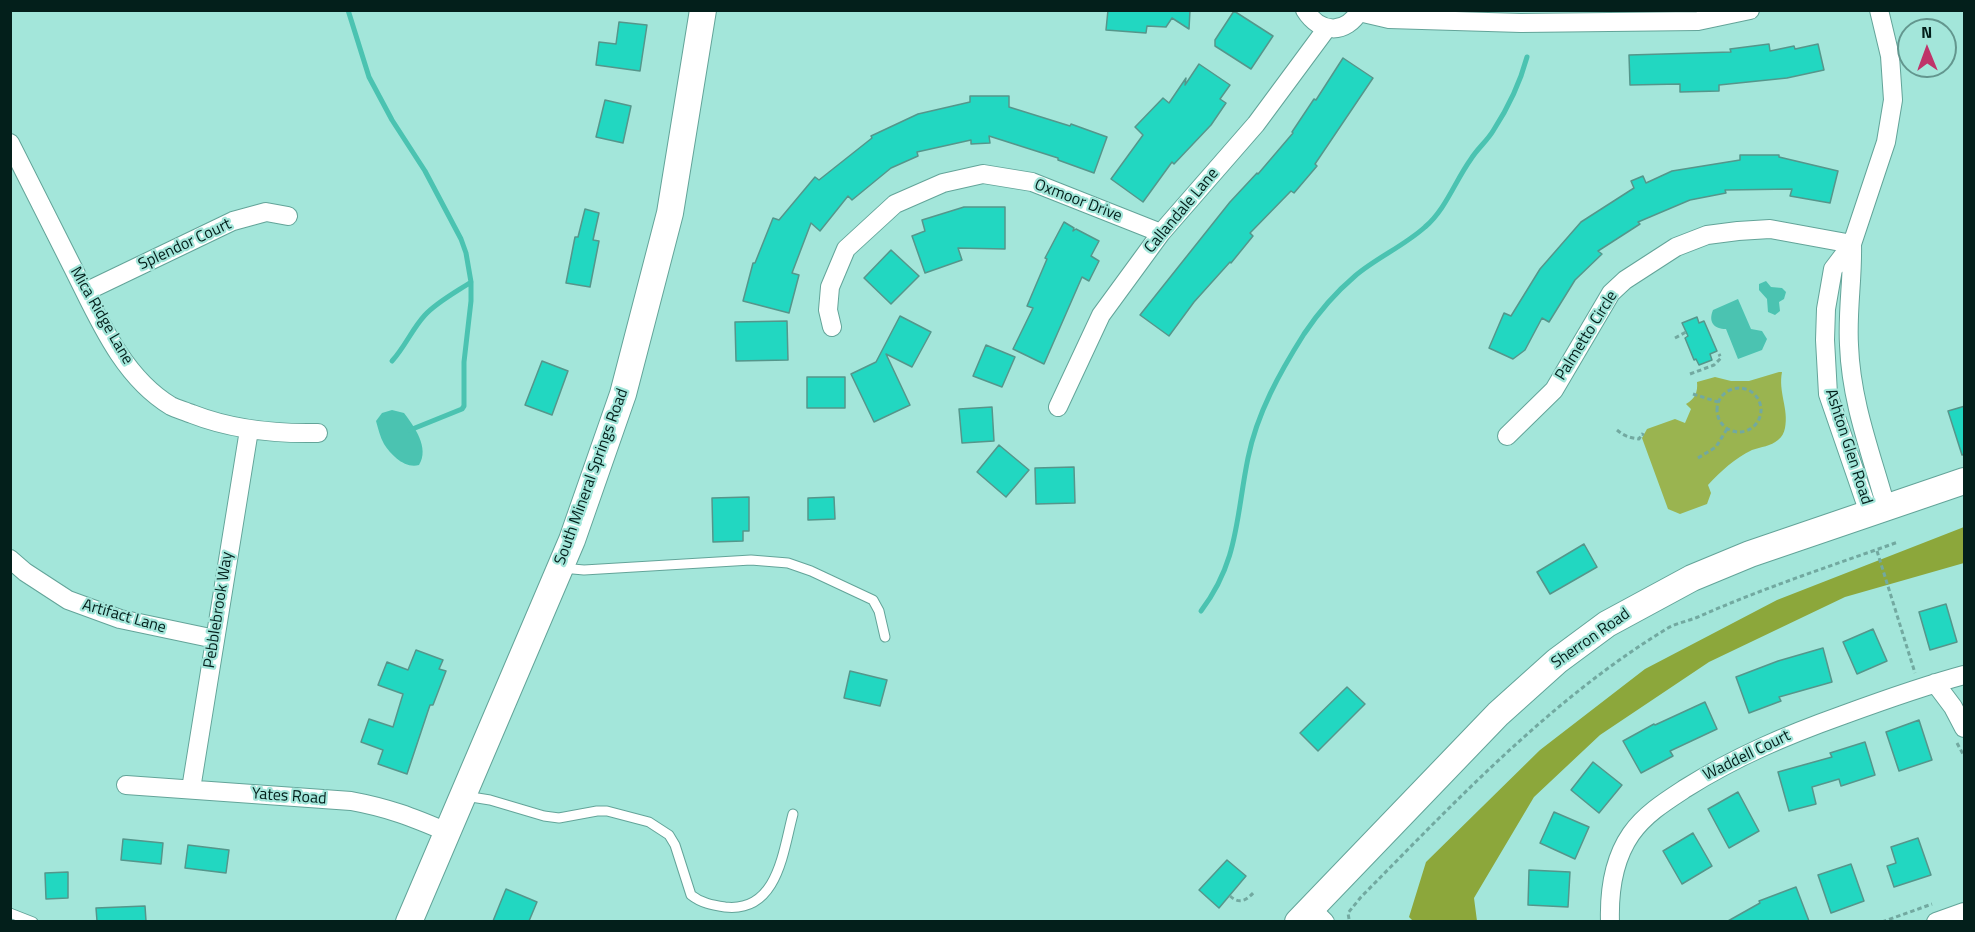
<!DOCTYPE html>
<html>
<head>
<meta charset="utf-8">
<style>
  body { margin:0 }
  #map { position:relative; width:1975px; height:932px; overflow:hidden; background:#a3e6da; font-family:"Titillium Web",sans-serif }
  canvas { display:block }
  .frame { position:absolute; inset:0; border:12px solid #031f1b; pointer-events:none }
  .north { position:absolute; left:1897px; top:18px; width:60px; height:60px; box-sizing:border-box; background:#a3e6da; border:2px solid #63968e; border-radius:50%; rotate:359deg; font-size:16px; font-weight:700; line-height:24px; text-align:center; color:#031f1b }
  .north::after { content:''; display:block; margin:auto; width:21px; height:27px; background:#bf3369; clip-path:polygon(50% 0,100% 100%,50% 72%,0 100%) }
</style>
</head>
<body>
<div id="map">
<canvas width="1975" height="932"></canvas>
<div class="frame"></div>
<div class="north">N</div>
</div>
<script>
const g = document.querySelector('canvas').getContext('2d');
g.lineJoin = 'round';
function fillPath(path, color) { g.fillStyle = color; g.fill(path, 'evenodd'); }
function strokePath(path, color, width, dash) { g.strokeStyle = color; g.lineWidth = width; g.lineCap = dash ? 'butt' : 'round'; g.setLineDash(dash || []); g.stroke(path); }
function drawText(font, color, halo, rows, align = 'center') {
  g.font = font + ' "Titillium Web",sans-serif'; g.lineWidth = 4.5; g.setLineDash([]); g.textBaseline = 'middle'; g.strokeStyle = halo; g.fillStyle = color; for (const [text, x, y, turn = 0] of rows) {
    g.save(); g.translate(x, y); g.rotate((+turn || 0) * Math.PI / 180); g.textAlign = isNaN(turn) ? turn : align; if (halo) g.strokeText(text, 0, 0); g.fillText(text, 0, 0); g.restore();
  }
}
const green = new Path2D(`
  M1779,372H1782C1778,392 1789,409 1785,428C1784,433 1782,437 1778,440C1771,446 1761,447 1752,450C1735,458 1721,471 1708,485L1711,493L1707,504L1680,514L1668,509L1642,438L1647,429L1675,419L1685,423L1691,409L1686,404C1695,399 1698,392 1697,382L1715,377L1731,381H1749Z`);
const forest = new Path2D(`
  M1964,527V563L1845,597L1709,662L1600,735L1534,797L1474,898L1477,921H1413L1409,917L1426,862L1540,750L1645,669L1777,600Z`);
const water = new Path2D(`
  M1766,281L1771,287L1782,288L1786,292L1784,299L1779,302L1780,311L1775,315L1768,312L1767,299L1759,290V284Z
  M1738,299L1751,329L1762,331L1767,339L1762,350L1738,359L1726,329C1714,329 1708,322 1713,310Z
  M392,410L404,413C414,426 430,448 419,465C405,469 391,455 384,444C380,437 378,428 376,421L382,413Z`);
const stream = new Path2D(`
  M348,10L369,77L392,120L425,171L461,239L466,253L471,282V301L464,362V406L462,409L410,430
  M392,361C405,347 412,329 425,315C437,302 456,292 471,282
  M1201,611C1239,561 1236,516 1248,458C1257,413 1280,372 1304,334C1318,313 1335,293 1355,276C1376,258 1404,246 1425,227C1446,209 1455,181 1471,159C1477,149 1487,141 1493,131C1508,108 1520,83 1527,57`);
const building = new Path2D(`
  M1108,10H1190L1189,29L1172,18L1166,27L1147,26L1146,33L1106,30Z
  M1234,11L1273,36L1251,69L1215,46V40Z
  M619,22L647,25L640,71L596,65L599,42L616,44Z
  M1769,44L1770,51L1794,46L1795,49L1818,44L1824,70L1787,78L1719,85V91L1680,92V84L1630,85L1629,55L1731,52L1730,49Z
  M1343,58L1373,78L1315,164L1317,166L1294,193L1291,191L1250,233L1253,236L1231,263L1230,262L1194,302L1169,336L1140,315L1230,202L1257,173L1258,174L1293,133L1292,132L1314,99L1316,100Z
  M1199,64L1230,85L1220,99L1226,103L1211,125L1174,164L1172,162L1143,202L1111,179L1143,135L1135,127L1163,98L1169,103L1186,78L1185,85Z
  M970,96H1009V107L1070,126L1071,124L1107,137L1094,173L1058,160V158L989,136L990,143L971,144V140L917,152L918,156L891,168L852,200L848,196L820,231L811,223L792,273L799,275L789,313L743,301L753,263H755L773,218L779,220L815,177L819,180L872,138L871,136L918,114L970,102Z
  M605,100L631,106L623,143L596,137Z
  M1740,155H1779V157L1838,171L1830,203L1790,196L1792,189L1725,190L1726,193L1690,200L1638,222L1640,224L1598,251L1602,254L1575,280L1549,322L1542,318L1525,350L1513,359L1489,348L1504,313L1511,316L1540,269L1581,222L1634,188L1631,181L1643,176L1646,183L1672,171L1740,160Z
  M964,207H1005V249L958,248L962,260L925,273L912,236L925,231L922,220Z
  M585,209L599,213L593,240L599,241L590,287L566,283L575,237H578Z
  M1064,222L1074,228L1073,231L1076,229L1099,241L1091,256L1099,261L1089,281L1082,277L1044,364L1013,349L1033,308L1027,306L1047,259L1045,258Z
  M891,250L919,276L891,304L864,278Z
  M900,316L931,332L912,367L886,354L910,405L874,422L851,374L876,362Z
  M1697,317L1699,323L1704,321L1717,351L1710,354L1712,360L1699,365L1696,359L1694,360L1685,338L1688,336L1682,323Z
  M787,321L788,360L736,361L735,322Z
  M986,345L1015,357L1002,387L973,376Z
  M542,361L568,371L552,415L525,405Z
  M807,377H845V408H807Z
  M1965,406V454L1962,455L1948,411Z
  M992,407L994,441L962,443L959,409Z
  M999,445L1029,470L1006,497L977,472Z
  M1074,467L1075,503L1036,504L1035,468Z
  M749,497V531H743V541L713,542L712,498Z
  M834,497L835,519L808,520V498Z
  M1584,544L1597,567L1550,594L1537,572Z
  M1946,604L1957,642L1930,650L1919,612Z
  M1873,629L1887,661L1857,674L1843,642Z
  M1823,648L1832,682L1779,697L1781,701L1749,713L1736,677L1778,661Z
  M416,650L443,660L439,669L446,671L433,705H430L407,774L378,764L383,750L361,742L369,719L393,727L403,694L378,685L387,662L408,670Z
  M850,671L887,680L880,706L844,698Z
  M1347,687L1365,704L1318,751L1300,733Z
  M1705,702L1717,729L1670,751L1673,756L1641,773L1623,741L1654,724L1655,725Z
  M1919,720L1932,760L1899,771L1886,732Z
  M1865,742L1875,775L1841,786L1839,779L1812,787L1816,804L1789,811L1778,772L1832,757L1830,753Z
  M1593,762L1622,785L1599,813L1571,790Z
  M1738,792L1759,831L1729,848L1708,809Z
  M1554,812L1589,827L1575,859L1540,843Z
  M1693,833L1712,866L1682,884L1663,851Z
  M1918,838L1931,875L1894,887L1887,866L1896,863L1891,847Z
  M123,839L163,843L161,864L121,860Z
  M188,845L229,850L226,873L185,868Z
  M1227,860L1246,876L1219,908L1199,890Z
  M1851,864L1864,901L1831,913L1818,875Z
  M1529,870L1570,872L1568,907L1528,905Z
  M68,872V898L46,899L45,873Z
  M1796,887L1809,921H1728L1760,903L1759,901Z
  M506,889L537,902L529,921H493Z
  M145,906L146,921H97L96,908Z`);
const path = new Path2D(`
  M1675,338L1686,332
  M1690,374L1714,365L1721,358L1719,354
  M1717 410a22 22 0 1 1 44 0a22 22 0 1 1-44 0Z
  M1693,394L1718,402
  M1617,430C1624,436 1630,438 1639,439L1642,434L1644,435
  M1698,458L1716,447L1727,429
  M1877,551L1915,673
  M1957,743L1964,756
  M1230,896C1240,905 1247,900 1255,891
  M1349,919L1348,913L1361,897C1456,801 1551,699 1668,628C1677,623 1688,621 1698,617C1763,588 1831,566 1898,542
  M1882,922L1932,904`);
const lane = new Path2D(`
  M562,568L584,570L751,560L788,563L811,571L873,600L879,611L885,637
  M465,796L490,800L544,816L559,818L597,811H607L649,822L669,835L675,845L691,895C701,903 712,905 725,907C778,913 783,851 793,814
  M10,913L33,922`);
const street = new Path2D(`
  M1305,10C1320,34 1346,35 1360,10
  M1359,12L1389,19L1521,23L1698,21L1750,10
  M10,143C31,184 51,225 72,266C97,315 121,376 171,406C177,409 185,411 192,414C233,430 274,434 318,433
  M1852,244C1853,278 1847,311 1849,345C1851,402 1871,453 1886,507
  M85,292L233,221L266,212L288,216
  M832,327L828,310L830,287L846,249L895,204L943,183L983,174L1032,182L1161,233
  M1058,407L1101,315L1161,233L1256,124L1327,28
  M1507,436L1554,390L1611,293L1625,280L1676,247L1707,235L1738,231L1770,229L1852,244
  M1869,513L1828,394L1825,340L1826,309L1833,269L1852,244L1886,142L1893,100L1890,56L1879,10
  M10,559L25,572L68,600L120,619L215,639
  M1935,683L1953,707L1964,728
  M126,785L351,801C389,808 412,817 447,832
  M191,789L249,430
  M1311,908L1325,922
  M1610,922C1609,891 1613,860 1631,834C1645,814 1666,801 1686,788C1737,756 1787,735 1843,715C1884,700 1923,686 1964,675
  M1936,922L1964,912`);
const secondary = new Path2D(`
  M409,922L572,540L623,394L670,213L703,10
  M1298,922L1498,714L1557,661L1607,624L1692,578L1750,554L1964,481`);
const streetNames = [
  ["Oxmoor Drive",1078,201,21],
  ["Callandale Lane",1182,211,-50],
  ["Splendor Court",185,245,-25],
  ["Mica Ridge Lane",101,316,60],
  ["Palmetto Circle",1587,336,-58],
  ["Ashton Glen Road",1848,447,72],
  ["South Mineral Springs Road",592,477,-70],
  ["Pebblebrook Way",219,610,-81],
  ["Artifact Lane",124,617,16],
  ["Sherron Road",1591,639,-35],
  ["Waddell Court",1747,756,-26],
  ["Yates Road",289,797,4]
];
fillPath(green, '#9ab450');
fillPath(forest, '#8ca73b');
fillPath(water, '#4bc3b1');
strokePath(stream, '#4bc3b1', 5);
fillPath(building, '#22d7c1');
strokePath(building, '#55968b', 1.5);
strokePath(lane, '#63a499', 11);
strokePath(street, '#63a499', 20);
strokePath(secondary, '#63a499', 28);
strokePath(path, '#72a9a0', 3, [4.5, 3]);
strokePath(lane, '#fff', 9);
strokePath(street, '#fff', 18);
strokePath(secondary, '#fff', 26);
drawText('16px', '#031f1b', '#a3e6da', streetNames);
</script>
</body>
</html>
